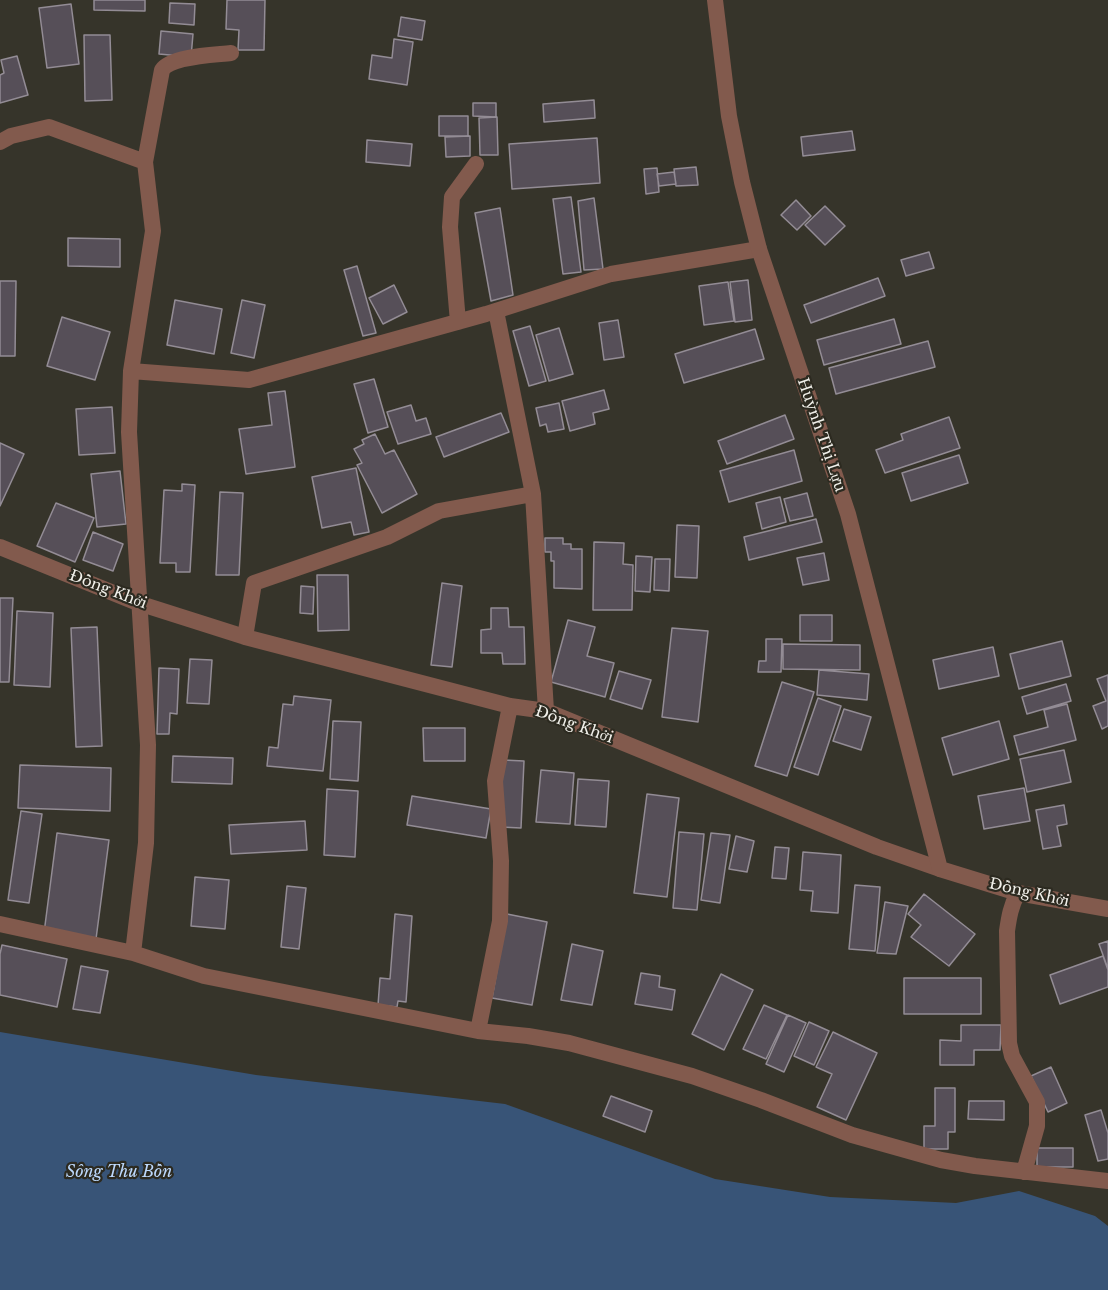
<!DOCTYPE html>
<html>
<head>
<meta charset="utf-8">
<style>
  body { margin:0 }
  canvas { display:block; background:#36342a }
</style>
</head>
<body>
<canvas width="1108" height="1290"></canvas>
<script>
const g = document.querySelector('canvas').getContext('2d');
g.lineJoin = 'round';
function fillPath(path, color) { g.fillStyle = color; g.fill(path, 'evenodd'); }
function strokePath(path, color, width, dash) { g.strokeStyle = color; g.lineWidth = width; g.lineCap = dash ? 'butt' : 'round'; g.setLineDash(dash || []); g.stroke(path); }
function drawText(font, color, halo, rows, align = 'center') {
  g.font = font + ' "Libre Baskerville",serif'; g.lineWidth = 4.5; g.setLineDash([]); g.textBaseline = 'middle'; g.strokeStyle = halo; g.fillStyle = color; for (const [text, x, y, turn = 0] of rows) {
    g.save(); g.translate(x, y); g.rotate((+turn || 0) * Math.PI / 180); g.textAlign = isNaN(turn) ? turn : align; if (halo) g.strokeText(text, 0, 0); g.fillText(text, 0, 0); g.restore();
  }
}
const water = new Path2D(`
  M0,1032L256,1075L505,1104L715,1179L830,1197L956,1203L1019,1191L1095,1216L1108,1226V1290H0Z`);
const building = new Path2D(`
  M94,0H145V11L94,10Z
  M227,0H265L264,50H238L239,30L226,29Z
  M170,3L195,4L194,25L169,23Z
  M71,4L79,64L47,68L39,8Z
  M401,17L425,21L422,40L398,36Z
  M161,31L193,34L191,57L159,54Z
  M84,35H110L112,100L85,101Z
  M394,39L413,42L407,85L369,79L372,55L392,58Z
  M17,56L28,95L0,103V75L4,73L1,60Z
  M594,100L595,118L544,122L543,104Z
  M473,103H496V117L473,116Z
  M439,116H468V136H439Z
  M497,117L498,155H480L479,118Z
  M852,131L855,150L803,156L801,137Z
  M470,136V156L446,157L445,137Z
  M597,138L600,183L512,189L509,144Z
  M367,140L412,144L410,166L366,162Z
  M696,167L698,185L676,186L674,169Z
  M657,168L659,192L646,194L644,169Z
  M674,172L676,184L659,186L657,174Z
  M571,197L581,272L563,274L553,199Z
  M594,198L603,269L584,270L578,201Z
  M796,200L811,216L797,230L781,215Z
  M825,206L845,226L825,245L805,225Z
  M500,208L513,295L491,301L475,213Z
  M68,238L120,239V267L68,266Z
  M929,252L934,268L906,276L901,260Z
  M357,266L376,333L363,336L344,270Z
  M878,278L885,296L811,323L804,305Z
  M748,280L752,320L735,322L730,282Z
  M0,281H16L15,356H0Z
  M728,282L734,321L704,325L699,286Z
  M394,285L407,312L383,324L369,298Z
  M175,300L222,309L214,354L167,345Z
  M242,300L265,305L254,358L231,353Z
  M62,317L110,332L95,380L47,366Z
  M894,319L901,344L824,365L817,340Z
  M618,320L624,357L604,360L599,323Z
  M530,326L546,381L529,386L513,331Z
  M559,328L573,374L549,381L536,335Z
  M755,329L764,359L684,383L675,354Z
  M928,341L935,367L836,394L829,368Z
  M374,379L388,427L368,433L354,384Z
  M604,390L609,409L593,413L595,424L570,431L562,401Z
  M285,391L295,467L246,474L239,429L272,425L268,393Z
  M559,403L564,429L548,432L546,424L540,426L536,408Z
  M411,405L416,421L426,418L431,434L398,444L387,412Z
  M112,407L115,453L79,455L76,409Z
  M501,413L509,432L444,457L436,437Z
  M785,415L794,439L727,464L718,441Z
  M949,417L960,448L885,473L876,450L903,440L901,434Z
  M375,434L385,454L394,450L417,494L382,513L357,465L362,463L354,449L364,444L362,440Z
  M0,443L24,454L0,506Z
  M794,450L802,481L729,502L720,471Z
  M959,455L968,483L911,501L902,473Z
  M356,468L369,532L354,535L351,522L322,528L312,477Z
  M120,471L126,524L97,527L91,474Z
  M182,484L195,485L190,572H176V563H160L164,490L182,491Z
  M220,492L243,493L239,575H216Z
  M807,493L813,516L790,521L784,499Z
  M780,497L786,522L762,529L756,503Z
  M56,503L94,518L75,562L37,546Z
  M816,519L822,542L749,560L744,537Z
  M677,525L699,526L697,578L675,577Z
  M93,532L123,544L113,571L83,560Z
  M545,538H563V544H571V549H582V589L554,588V561H551V552H545Z
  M594,542L624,543L623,564L633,565L632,610H593Z
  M824,553L829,580L803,585L797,558Z
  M636,556L652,557L650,592L635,591Z
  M655,559H670L669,591L654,590Z
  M317,575H348L349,630L318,631Z
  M442,583L462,586L452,667L431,665Z
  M301,586L314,587L313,614L300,613Z
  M0,598H13L9,682H0Z
  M491,608H508L509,627H524L525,664H503L502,653H481V630L491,629Z
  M17,611L53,613L50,687L14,685Z
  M800,615H832V641H800Z
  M568,620L595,627L587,656L614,663L605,697L551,682Z
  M97,627L102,746L76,747L71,628Z
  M672,628L708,631L698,722L662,717Z
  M766,639H782L781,672H758L759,661H766Z
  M1062,641L1071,676L1019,689L1010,654Z
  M783,644L860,645V670L783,669Z
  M993,647L999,676L939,689L933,660Z
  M190,659L212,660L209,704L187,703Z
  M159,668L179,669L177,714L170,713L169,734H157Z
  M819,670L869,674L867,700L817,695Z
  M619,671L651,680L642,709L610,699Z
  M1108,675V726L1102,729L1093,706L1106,701L1097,679Z
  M782,682L814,692L787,776L755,766Z
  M1066,684L1071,701L1027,714L1022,697Z
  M294,696L331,700L323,771L267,766L269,747L278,748L283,704L293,705Z
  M818,698L841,706L818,775L794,767Z
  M1067,704L1076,740L1019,755L1014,736L1048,727L1044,710Z
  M844,709L871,717L861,750L833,741Z
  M333,721L361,722L358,781L330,779Z
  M999,721L1009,759L953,775L942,738Z
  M423,728H465V761H424Z
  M1064,750L1071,782L1027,792L1020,759Z
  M173,756L233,758L232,784L172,782Z
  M503,760L524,761L521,828L500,827Z
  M20,765L111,768L110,811L18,808Z
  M541,770L574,773L570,824L536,822Z
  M578,779L609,781L606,827L575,825Z
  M1024,788L1030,821L984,829L978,796Z
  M327,789L358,791L355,857L324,855Z
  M647,794L679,798L667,897L634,893Z
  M412,796L491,809L486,838L407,825Z
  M1064,805L1067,824L1057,826L1061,846L1043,849L1036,810Z
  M21,811L42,814L29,903L8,900Z
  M305,821L307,850L231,854L229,825Z
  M679,832L704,834L697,910L673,908Z
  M57,833L109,840L96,939L44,933Z
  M711,833L730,835L720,903L701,900Z
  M736,836L754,841L747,872L729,869Z
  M775,847L789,848L786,879L772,878Z
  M803,852L841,855L838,913L811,911L813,891L800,890Z
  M195,877L229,880L225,929L191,926Z
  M855,885L880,887L875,951L849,949Z
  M287,886L306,888L299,949L281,947Z
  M924,894L975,934L949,966L911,937L921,925L908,914Z
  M885,902L908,906L896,954L877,953Z
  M395,914L412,916L406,1002L398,1001L397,1007L378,1005L380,978L390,979Z
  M507,914L547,922L532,1005L492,998Z
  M1108,941V969L1099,944Z
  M572,944L603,951L592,1005L561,1000Z
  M2,945L67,959L57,1007L0,995V954Z
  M1103,956L1108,970V987L1060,1004L1050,975Z
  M81,966L108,971L100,1013L73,1009Z
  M641,973L660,976L659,987L675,990L672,1010L635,1004Z
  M721,974L753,990L724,1050L692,1034Z
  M904,978H981V1014H904Z
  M764,1005L787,1015L766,1059L743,1049Z
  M788,1015L806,1023L784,1072L766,1064Z
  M809,1022L829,1031L814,1065L794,1056Z
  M961,1025H1001L1000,1050H974V1065H940V1040L961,1041Z
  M833,1032L877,1053L846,1120L817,1107L832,1074L816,1067Z
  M1051,1067L1067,1103L1048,1112L1031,1076Z
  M935,1088H955V1132H948V1149H924V1126H935Z
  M611,1096L652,1111L645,1132L603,1116Z
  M969,1101H1004V1120L968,1119Z
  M1101,1110L1108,1133V1159L1098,1161L1085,1115Z
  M1037,1148H1073V1167H1037Z`);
const minor = new Path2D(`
  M0,142L11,136L49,127L145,162
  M496,311L533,494L546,711
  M458,322L450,227L452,197L476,164
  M131,371L249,380L486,314L611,274L759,249
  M0,547L138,603L245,637L510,706L546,711L877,847L940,869
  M245,637L254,583L387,537L439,511L533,494
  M1018,893C1011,905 1009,917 1007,931L1009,1043L1012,1056L1037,1102V1126L1024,1172
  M0,924L133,953L204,976L284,992L478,1031L528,1036L569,1043L692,1076L761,1100L852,1135L941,1160L975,1166L1108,1181
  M133,953L146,843L148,745L129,432L131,371L153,231L145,162L162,70C171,56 214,55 231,53
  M478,1031L500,921L501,861L495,781L510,706`);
const tertiary = new Path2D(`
  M715,0L729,116L742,182L759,249L848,514L940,869L1018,893L1108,909`);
const streetNames = [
  ["Huỳnh Thị Lựu",821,435,71],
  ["Đồng Khởi",108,590,21],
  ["Đồng Khởi",574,725,20],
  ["Đồng Khởi",1029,893,13]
];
const waterNames = [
  ["Sông Thu Bồn",119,1172]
];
fillPath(water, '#385477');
fillPath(building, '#564f58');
strokePath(building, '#938c95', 1.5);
strokePath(minor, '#825a4d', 16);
strokePath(tertiary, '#825a4d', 16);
drawText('15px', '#f1f0ea', '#2c2a20', streetNames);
drawText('italic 16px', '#bdd9fd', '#2c2a20', waterNames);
</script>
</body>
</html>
